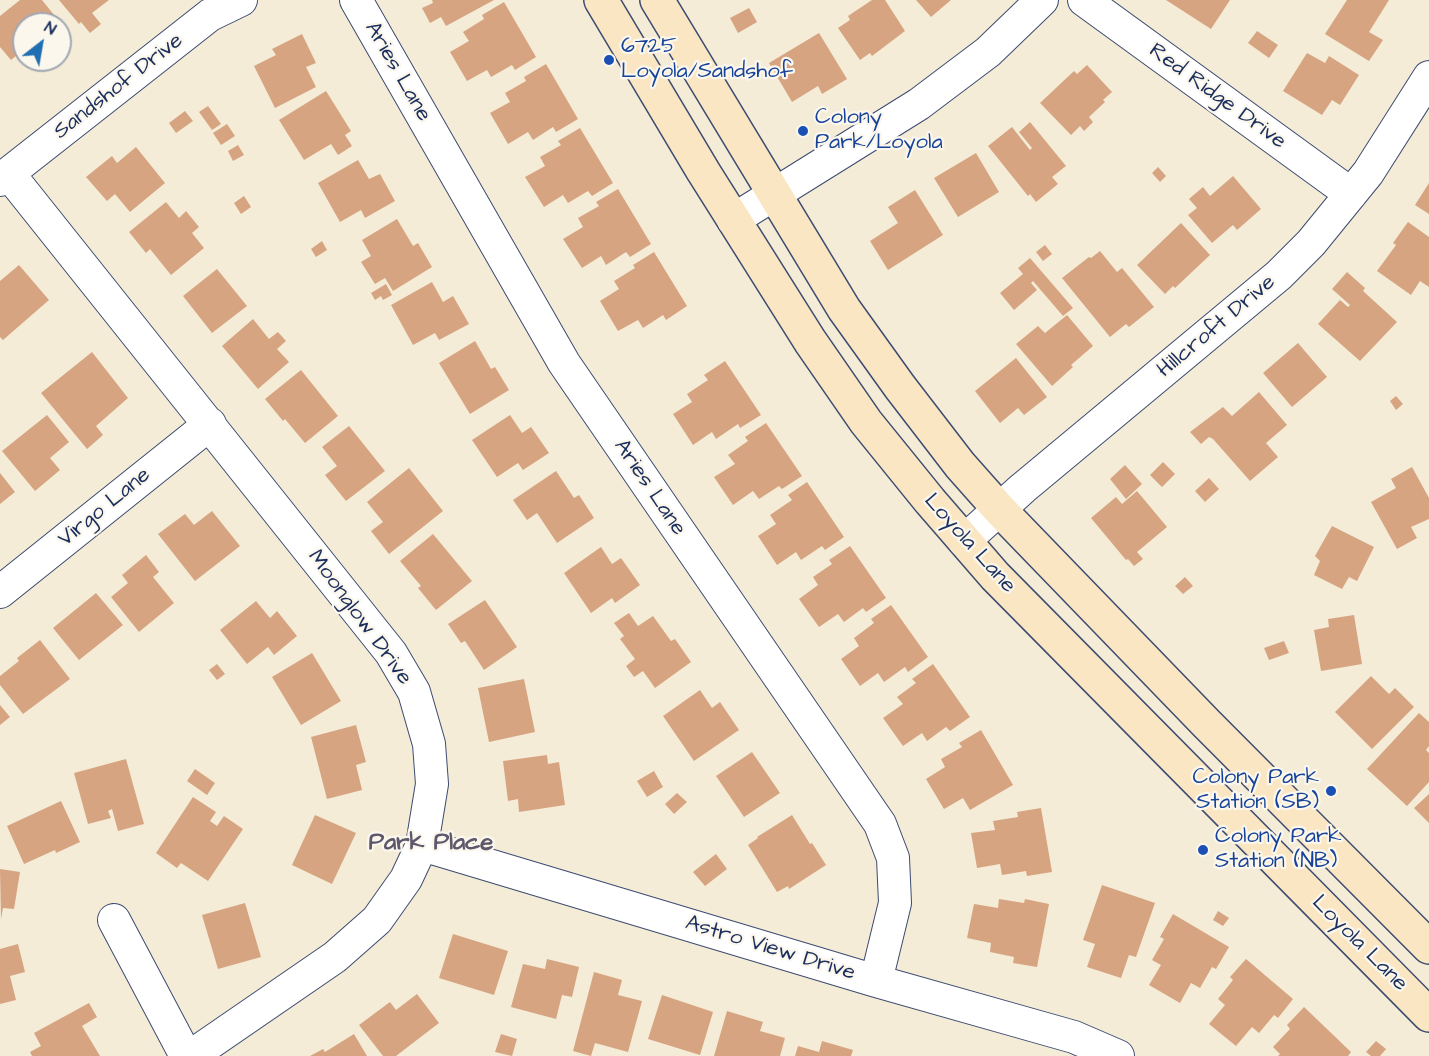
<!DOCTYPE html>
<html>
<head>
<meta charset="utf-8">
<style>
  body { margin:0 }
  #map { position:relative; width:1429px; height:1056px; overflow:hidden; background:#f4ecd6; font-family:"Architects Daughter",sans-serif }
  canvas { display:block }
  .north { position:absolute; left:12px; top:12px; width:60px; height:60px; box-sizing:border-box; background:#fbf7ec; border:2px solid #a1a7b3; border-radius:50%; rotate:31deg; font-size:16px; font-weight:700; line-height:24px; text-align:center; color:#1b2f5e }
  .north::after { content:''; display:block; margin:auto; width:21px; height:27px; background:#1f6fb2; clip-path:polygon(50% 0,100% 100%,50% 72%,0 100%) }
</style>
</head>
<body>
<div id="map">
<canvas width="1429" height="1056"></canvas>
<div class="north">N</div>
</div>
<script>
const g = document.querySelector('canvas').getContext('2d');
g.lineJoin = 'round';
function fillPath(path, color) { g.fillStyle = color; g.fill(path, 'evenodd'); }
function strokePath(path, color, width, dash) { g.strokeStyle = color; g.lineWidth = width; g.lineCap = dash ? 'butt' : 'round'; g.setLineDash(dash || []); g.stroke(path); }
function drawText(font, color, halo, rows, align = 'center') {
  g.font = font + ' "Architects Daughter",sans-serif'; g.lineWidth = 4.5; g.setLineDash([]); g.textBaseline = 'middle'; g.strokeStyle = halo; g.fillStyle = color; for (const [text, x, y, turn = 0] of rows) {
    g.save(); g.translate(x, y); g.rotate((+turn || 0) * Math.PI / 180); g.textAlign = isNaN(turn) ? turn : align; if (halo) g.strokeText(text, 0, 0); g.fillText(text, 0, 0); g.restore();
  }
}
const building = new Path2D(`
  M20,0H42L67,31L60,36V24H24V49L11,60L0,47V16Z
  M59,0H109L92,13L101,24L90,33L81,22L79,24Z
  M432,0H494L446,26L441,17L430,23L422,8L433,3Z
  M872,0H885L905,31L872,56L870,53L860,60L838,28L850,20L848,16Z
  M916,0H951L931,17Z
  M1166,0H1230L1211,29Z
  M1347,0H1389L1369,32L1383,40L1369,61L1325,34Z
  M504,2L536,57L515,70L512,65L491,77L487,70L467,81L450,52L469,41L463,32L484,19L482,15Z
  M749,8L757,22L738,33L730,18Z
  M1257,31L1278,45L1269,58L1248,43Z
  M819,33L847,79L822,94L818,86L792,102L769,63Z
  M302,34L316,63L306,67L316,87L275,108L254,66L276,55L272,49Z
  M1307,53L1325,63L1329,56L1359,75L1340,105L1332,100L1322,115L1283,91Z
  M546,64L578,119L556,132L553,127L533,140L528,132L508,144L490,113L510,102L505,93L526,81L524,77Z
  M1087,65L1112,92L1103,100L1105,102L1089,117L1093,122L1084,131L1080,126L1071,135L1040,103L1074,71L1077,74Z
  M326,91L351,131L345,135L352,146L338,155L331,144L304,160L279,120Z
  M208,106L221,124L212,130L199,112Z
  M185,111L193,121L176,133L169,123Z
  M1030,122L1066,166L1052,177L1058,184L1036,202L1030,194L1028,196L988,146L1012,127L1030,150L1032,148L1019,132Z
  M227,124L235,136L221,145L213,133Z
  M580,128L613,183L592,196L588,191L568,203L563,195L544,207L525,177L545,166L540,157L561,145L558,141Z
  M238,145L244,155L233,161L228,151Z
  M136,147L165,183L130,212L115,194L107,201L86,177L112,156L117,163Z
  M976,153L999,192L958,217L934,178Z
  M358,160L369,179L380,174L395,201L365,218L361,210L340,222L318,183Z
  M1158,167L1166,176L1160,182L1152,173Z
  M1233,176L1261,209L1237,230L1233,225L1212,243L1188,215L1197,208L1189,199L1203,187L1210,196Z
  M1429,183V214L1415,205Z
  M618,189L651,244L630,257L626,252L606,265L601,256L582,268L563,239L583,227L578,218L599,206L596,202Z
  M915,190L943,235L888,270L870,241L898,223L888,207Z
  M244,196L251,207L241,214L234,203Z
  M166,202L179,218L186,211L199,227L192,233L204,248L171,275L150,249L146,253L129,232Z
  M397,219L413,246L418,243L432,267L393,291L385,278L375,284L361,262L371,256L362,240Z
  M1408,222L1429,237V287L1420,281L1411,295L1377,271L1396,245L1393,243Z
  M1181,223L1210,255L1175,288L1173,286L1165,294L1137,265Z
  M322,241L327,250L316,257L311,249Z
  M1045,245L1052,254L1043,261L1036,252Z
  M1100,251L1117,272L1122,268L1154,307L1129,327L1126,324L1110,337L1062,278L1089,257L1091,258Z
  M654,252L687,306L666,320L663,315L643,328L638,320L618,331L600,301L619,289L614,281L635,268L633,265Z
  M1030,258L1073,308L1063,316L1033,281L1031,283L1037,290L1014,310L1000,293L1023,274L1018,268Z
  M19,265L49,300L3,340L0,337V281Z
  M217,269L247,306L212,333L183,296Z
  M1347,272L1365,288L1363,291L1397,322L1360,361L1318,324L1340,300L1348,307L1350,305L1332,289Z
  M432,282L443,302L453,296L469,324L439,340L435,333L413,345L391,305Z
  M386,284L392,295L383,300L381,296L375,300L371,293Z
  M1067,315L1093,346L1071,365L1073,367L1052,386L1016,344L1038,326L1045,333Z
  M253,319L269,339L278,332L286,341L277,349L289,362L258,389L222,346Z
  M475,341L491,369L495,367L509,390L470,414L439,363Z
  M1298,343L1327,377L1292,407L1263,373Z
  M92,352L128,398L96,426L103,435L87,449L41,393Z
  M1016,358L1047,397L1024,415L1018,408L1000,423L975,391Z
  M725,361L761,415L740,428L738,424L716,439L712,432L693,445L673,414L692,402L687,394L708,380L704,375Z
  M301,370L338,416L305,443L285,419L283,421L265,399Z
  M1259,392L1287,425L1266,443L1278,457L1250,481L1213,439L1209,437L1201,444L1190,432L1223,407L1232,416Z
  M1396,396L1403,404L1396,410L1390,401Z
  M47,415L69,442L50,458L60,470L35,491L2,451Z
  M510,415L522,433L531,427L549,453L523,470L518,463L497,477L472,440Z
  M766,423L802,476L782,489L779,486L759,499L753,491L733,505L714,477L735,464L728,455L748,441L745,437Z
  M349,426L385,471L346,501L325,475L337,466L322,447Z
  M1163,462L1175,474L1162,487L1150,475Z
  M1125,465L1142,484L1126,499L1110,479Z
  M1412,467L1429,498V519L1411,527L1417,538L1397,549L1371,502L1396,488L1391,479Z
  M409,468L443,511L389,554L371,531L383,522L367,502Z
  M556,471L574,498L579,495L594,518L557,543L537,513L527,520L513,500Z
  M0,473L15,492L0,504Z
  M1209,478L1219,489L1205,502L1195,491Z
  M807,482L844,537L825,550L822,546L801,560L796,552L777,565L758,536L776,524L770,515L792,500L788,495Z
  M1137,491L1167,527L1137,552L1143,559L1134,566L1128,559L1126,560L1091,518L1116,497L1122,504Z
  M212,511L240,546L195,581L158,534L185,514L194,525Z
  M1332,526L1374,547L1357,581L1349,577L1342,589L1314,575L1320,561L1315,556Z
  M433,534L472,581L436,610L418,588L421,586L400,561Z
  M850,546L886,598L866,612L863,608L844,622L838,614L819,627L799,599L818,585L813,577L832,564L829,560Z
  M601,547L612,564L621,558L640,585L615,603L612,598L591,613L564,573Z
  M146,555L159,572L153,577L174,603L139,632L111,597L128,583L122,575Z
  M1185,577L1193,586L1183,594L1175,586Z
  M96,593L123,625L79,660L53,628Z
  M485,600L517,647L484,670L465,641L461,643L448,624Z
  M256,601L270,618L277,611L297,636L274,655L268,647L247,664L220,630Z
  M891,605L928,657L908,672L905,667L884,682L878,673L860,686L841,659L859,646L854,638L874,623L871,619Z
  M629,613L638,626L653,616L671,641L675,639L691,662L655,688L643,671L634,677L626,666L635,659L620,639L624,636L614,623Z
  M1354,615L1362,664L1321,671L1314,630L1329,627L1328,619Z
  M40,640L70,679L23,714L0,685V676L19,661L17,658Z
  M1284,641L1289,653L1269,660L1264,648Z
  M312,653L341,701L301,725L272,677Z
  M217,664L225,674L217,680L209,670Z
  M933,664L970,717L950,731L946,727L927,741L922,733L903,746L883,718L903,704L897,697L916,683L912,679Z
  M1371,676L1389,694L1395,688L1414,707L1372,749L1335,712Z
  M524,679L535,732L489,742L478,688Z
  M700,690L712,708L720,702L739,730L694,761L663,716Z
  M0,705L10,717L0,725Z
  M1419,713L1429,722V746L1426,750L1429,753V782L1407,806L1367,769Z
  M356,725L366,762L356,765L362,790L327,799L311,737Z
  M981,730L1013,785L970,810L963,798L944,809L926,779L945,767L941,759L962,747L959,743Z
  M752,752L780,793L744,817L716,776Z
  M547,755L548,764L559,762L565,805L519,812L518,799L508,801L503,761Z
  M126,759L144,824L118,831L112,809L108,811L111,818L88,824L74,773Z
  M195,769L215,783L207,795L187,781Z
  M654,771L663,787L647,797L637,781Z
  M677,793L687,802L674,814L665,804Z
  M1429,794V823L1414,808Z
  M193,797L216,812L210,821L217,826L224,816L243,829L208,881L181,863L177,868L156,853Z
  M61,801L80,842L56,853L55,850L24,864L7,826Z
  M1041,808L1052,872L1027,876L1026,871L1002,875L1000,864L977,868L971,833L995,830L993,821L1018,817L1017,812Z
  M315,815L356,833L332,884L292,865Z
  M792,815L810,844L812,843L826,865L789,889L788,886L777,892L748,845L758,838L757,837Z
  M716,854L727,869L705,886L693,872Z
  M0,869L20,872L14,909L3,908L1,919Z
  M1102,885L1155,903L1136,957L1129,955L1121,978L1087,967L1095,944L1083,940Z
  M999,899L1024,903L1025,899L1049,904L1037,967L1013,963L1014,957L990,952L991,943L967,938L974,904L998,908Z
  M245,903L261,957L218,969L202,915Z
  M1218,911L1229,918L1223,926L1213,920Z
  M1173,914L1229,947L1216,969L1212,967L1200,988L1191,983L1180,1003L1149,985L1161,965L1152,960L1164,939L1160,937Z
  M453,934L508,951L494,995L439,978Z
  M18,944L25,972L10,976L16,1000L0,1004V949Z
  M547,959L579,967L572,997L562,995L556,1019L511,1007L523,964L545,969Z
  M1246,959L1293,999L1278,1018L1274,1015L1259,1033L1252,1027L1236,1046L1209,1024L1225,1005L1218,999L1233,980L1230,977Z
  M594,972L622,980L618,995L642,1001L628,1052L595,1043L591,1056L573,1051Z
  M417,994L439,1023L396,1056H383L359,1025L390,1002L396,1010Z
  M662,995L713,1012L700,1055L648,1039Z
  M89,1003L97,1017L82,1026L100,1056H32L30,1052L41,1046L34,1033Z
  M1304,1007L1351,1052L1348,1056H1278L1280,1054L1273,1047L1290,1029L1287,1025Z
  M727,1011L763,1022L760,1031L785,1038L780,1056H714Z
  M354,1034L367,1056H310L323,1049L325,1052Z
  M501,1034L517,1039L512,1056L495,1052Z
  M822,1041L853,1050L851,1056H795L798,1046L819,1052Z
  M1376,1041L1386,1049L1380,1056H1371L1366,1052Z`);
const street = new Path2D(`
  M356,0L564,363L880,824L893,858L895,903L876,981
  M1084,0L1351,194
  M9,174L391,653L414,692L429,744L432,784L422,845L406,879L377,920L335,957L191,1056
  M0,180L210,15L241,0
  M733,220L919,104L988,52L1042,0
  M964,541L1023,488L1279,275L1311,243L1368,173L1429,77
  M0,592L210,424
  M422,845L876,981L1074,1037L1118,1056
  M114,920L186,1056`);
const secondary = new Path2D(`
  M601,0L703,171L810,341L866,422L930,501L995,576L1429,1015
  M657,0L844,309L900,387L960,465L999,509L1206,723L1429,947`);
const markers = [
  [609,60,6,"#1a4fb4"],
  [803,131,6,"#1a4fb4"],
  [1331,791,6,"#1a4fb4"],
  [1203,850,6,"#1a4fb4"]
];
const transitNames = [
  ["6725",621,47],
  ["Loyola/Sandshof",621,72],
  ["Colony",815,118],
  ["Park/Loyola",815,143],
  ["Colony Park",1319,778,"right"],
  ["Station (SB)",1319,803,"right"],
  ["Colony Park",1215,837],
  ["Station (NB)",1215,862]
];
const streetNames = [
  ["Aries Lane",397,72,60],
  ["Sandshof Drive",119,87,-38],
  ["Red Ridge Drive",1217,97,36],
  ["Hillcroft Drive",1217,327,-40],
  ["Aries Lane",649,488,56],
  ["Virgo Lane",105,508,-39],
  ["Loyola Lane",969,544,48],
  ["Moonglow Drive",359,618,54],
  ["Loyola Lane",1359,944,45],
  ["Astro View Drive",770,949,17]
];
const neighbourhoodNames = [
  ["Park Place",431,844]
];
fillPath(building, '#d7a482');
strokePath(street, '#3c4b70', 34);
strokePath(secondary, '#3c4b70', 36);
strokePath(street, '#fff', 32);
strokePath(secondary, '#fbe6c4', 33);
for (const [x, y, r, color] of markers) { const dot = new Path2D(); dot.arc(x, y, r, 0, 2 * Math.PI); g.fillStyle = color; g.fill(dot); strokePath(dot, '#fbf7ec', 2); }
drawText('22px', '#164399', '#fbf7ec', transitNames, 'left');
drawText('22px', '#1b2f5e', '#fbf7ec', streetNames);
drawText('bold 24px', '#5d586b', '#fbf7ec', neighbourhoodNames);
</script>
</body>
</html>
